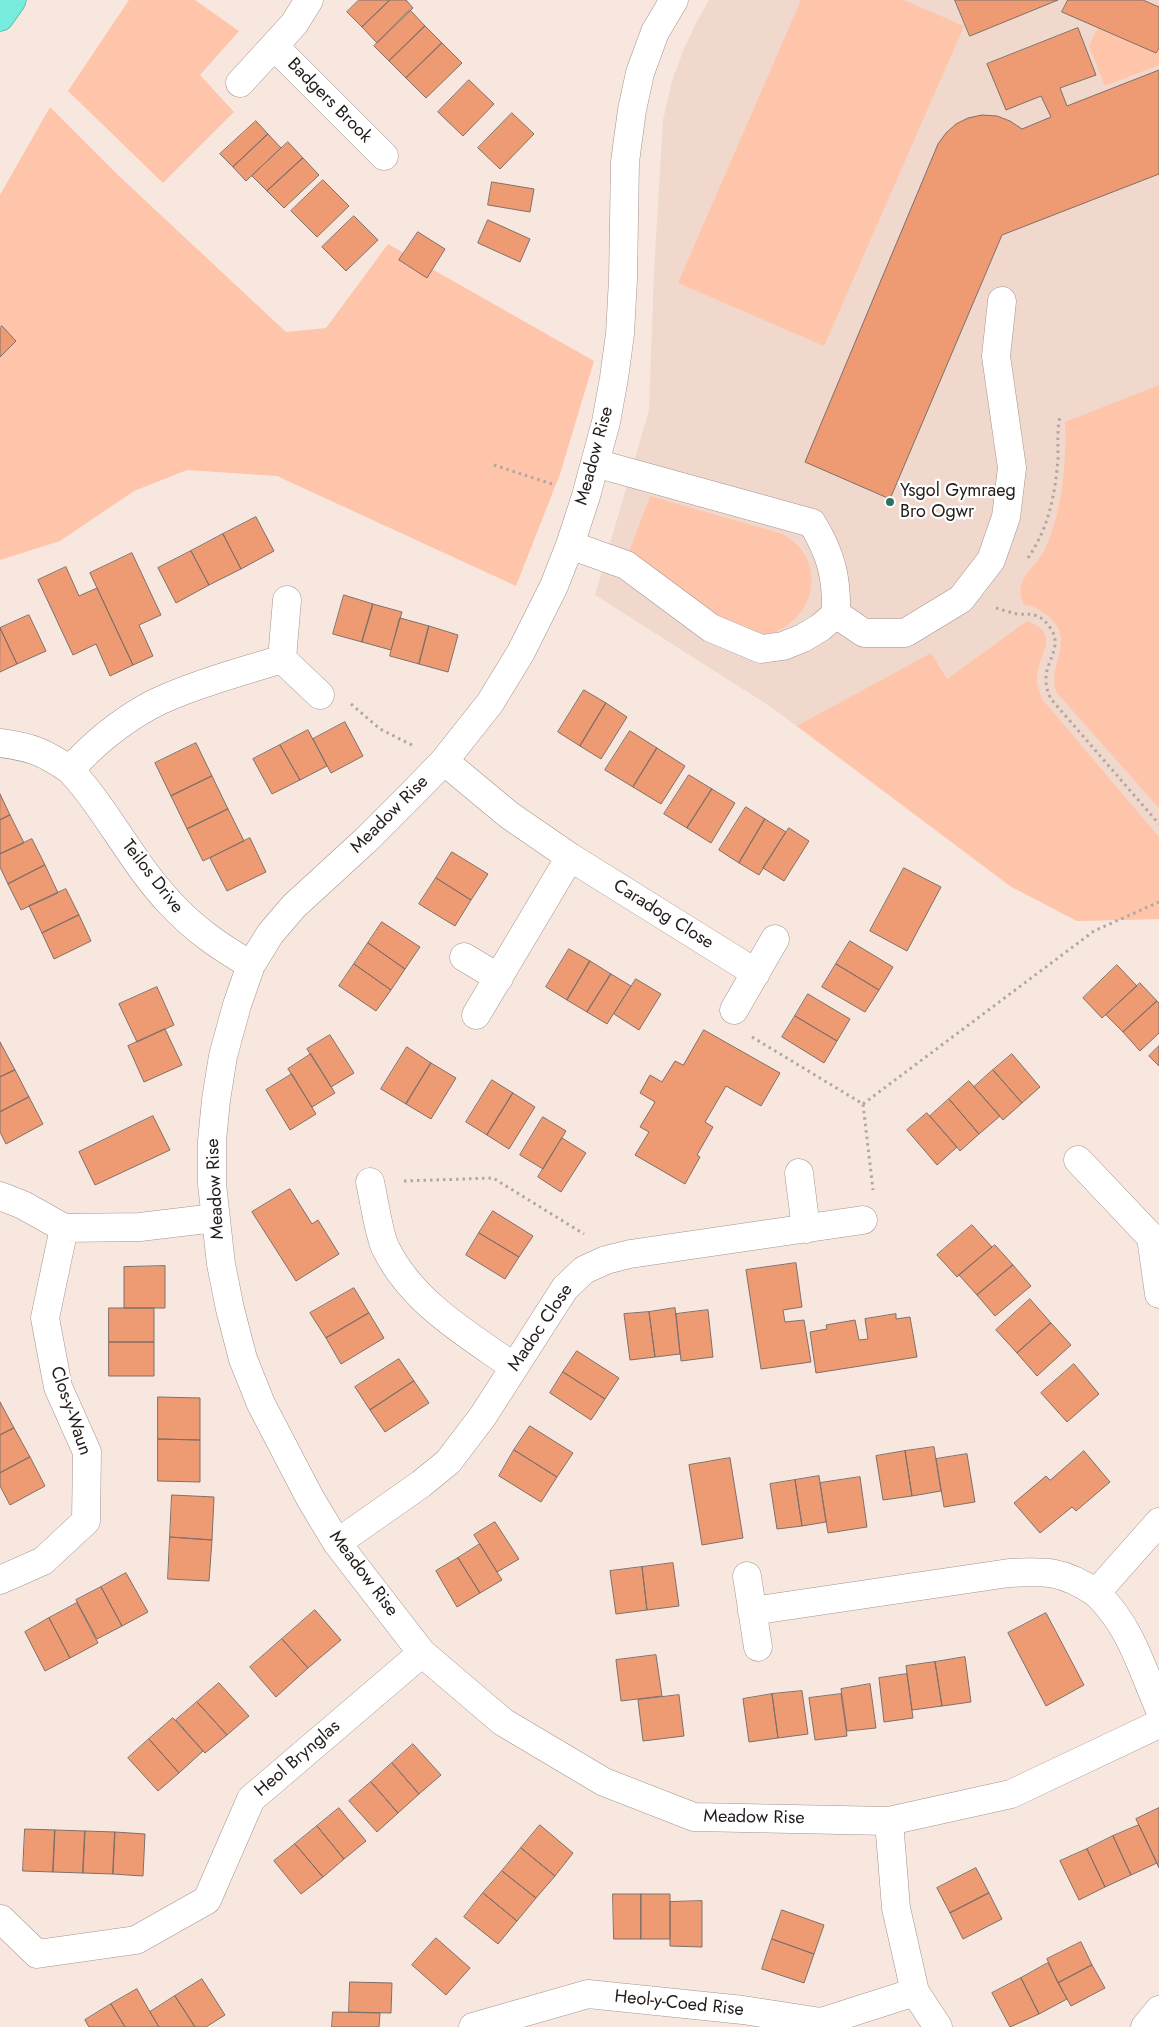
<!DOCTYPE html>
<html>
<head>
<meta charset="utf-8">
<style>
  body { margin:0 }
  canvas { display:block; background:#f8e7df }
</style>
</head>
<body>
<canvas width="1159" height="2027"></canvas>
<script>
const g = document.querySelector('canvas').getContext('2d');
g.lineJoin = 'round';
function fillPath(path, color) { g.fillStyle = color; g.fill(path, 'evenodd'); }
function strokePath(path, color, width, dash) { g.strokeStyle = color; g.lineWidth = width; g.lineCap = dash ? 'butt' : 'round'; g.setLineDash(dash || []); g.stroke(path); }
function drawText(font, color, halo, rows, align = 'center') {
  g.font = font + ' Jost,sans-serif'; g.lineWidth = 4.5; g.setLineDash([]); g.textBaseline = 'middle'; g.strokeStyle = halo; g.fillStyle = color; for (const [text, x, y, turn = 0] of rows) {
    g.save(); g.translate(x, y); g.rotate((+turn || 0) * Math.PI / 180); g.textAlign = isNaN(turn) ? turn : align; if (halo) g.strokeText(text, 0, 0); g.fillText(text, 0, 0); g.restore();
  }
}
const built = new Path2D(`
  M709,0H1159V919L1077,921L1010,886L771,707L595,595L649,410L654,271L663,120L672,81L683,51L696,23Z`);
const green = new Path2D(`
  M129,0H195L239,31L200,75L234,112L163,183L68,91Z
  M801,0H904L964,26L824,346L678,283Z
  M1098,27L1156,53L1159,48V65L1105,86L1089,46Z
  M50,107L119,176L286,332L326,328L388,244L594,361L560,474L516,586L277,476L187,470L134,491L60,541L0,560V195Z
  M1159,385V808L1057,693C1045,665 1080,638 1045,614C1038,609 1032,605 1024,605C1012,580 1034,570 1044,551C1062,515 1067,461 1065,422Z
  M650,496L783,534C792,540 800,546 805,555C822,586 804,623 772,633C760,636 749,633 737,631L628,555Z
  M1027,621C1062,634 1039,653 1037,676C1036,683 1040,692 1042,699L1159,837V919L1077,921L1010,886L797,726L931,653L947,679Z`);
const building = new Path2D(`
  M359,0H390L362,27L347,12Z
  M390,0H406L413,8L377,43L362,27Z
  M955,0H1058L970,36Z
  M1068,0H1143L1159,7V48L1156,53L1062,12Z
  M410,10L425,26L389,61L374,46Z
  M425,26L442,43L406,78L389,61Z
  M1078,28L1096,75L1060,88L1067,106L1159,70V174L1002,235L890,499L805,462L938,144L946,133L956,124L968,118L982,115L997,116L1010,121L1022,129L1051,117L1041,96L1006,110L987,64Z
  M442,43L462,63L426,98L406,78Z
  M469,80L494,104L463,136L438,112Z
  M512,113L534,134L500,169L478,148Z
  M256,121L268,134L233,167L220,154Z
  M268,134L281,148L246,181L233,167Z
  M288,142L303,158L267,191L252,176Z
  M303,158L319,175L284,208L267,191Z
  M323,180L349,206L317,237L291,211Z
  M492,182L534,189L530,212L488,205Z
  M354,216L378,240L346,271L322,247Z
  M488,220L530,239L520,262L478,243Z
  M418,232L445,249L427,278L399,260Z
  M2,326L16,341L0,357V328Z
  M256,517L274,551L241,569L223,534Z
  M223,534L241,569L209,585L191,551Z
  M191,551L209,585L176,603L158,568Z
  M132,553L161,615L139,625L153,656L133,665L90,573Z
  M66,567L79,596L97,588L133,665L110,676L96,644L73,655L38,580Z
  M344,595L373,604L362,642L333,634Z
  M373,604L402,612L391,650L362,642Z
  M29,615L46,651L17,664L0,628Z
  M400,618L429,626L419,664L390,656Z
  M429,626L458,635L448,672L419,664Z
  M0,628L17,664L0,672Z
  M584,690L606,703L580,746L558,732Z
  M606,703L627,717L601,759L580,746Z
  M345,722L363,756L331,773L313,739Z
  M308,730L327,766L300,780L280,745Z
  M630,731L657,748L633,787L605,770Z
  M196,743L212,776L171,796L155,763Z
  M280,745L300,780L272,794L253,759Z
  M657,748L685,766L661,804L633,787Z
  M689,775L712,789L687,828L664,814Z
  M212,776L228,809L187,829L171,796Z
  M712,789L735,803L711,843L687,828Z
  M0,794L10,815L0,820Z
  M746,807L765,819L739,863L719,850Z
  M228,809L244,841L203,861L187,829Z
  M10,815L24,843L0,854V820Z
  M765,819L786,832L759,875L739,863Z
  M789,828L809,841L784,881L763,868Z
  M250,838L266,872L227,891L210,858Z
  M32,839L45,865L8,884L0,867V854Z
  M452,852L488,874L471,900L436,878Z
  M45,865L58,893L21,910L8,884Z
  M904,868L941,887L907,951L870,931Z
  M436,878L471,900L455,926L419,904Z
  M66,889L79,915L42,933L29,906Z
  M79,915L91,941L54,959L42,933Z
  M382,922L420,947L405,969L368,943Z
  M850,941L893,967L879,990L836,964Z
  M368,943L405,969L391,990L354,964Z
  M569,949L590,961L567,1000L546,987Z
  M590,961L611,974L587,1012L567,1000Z
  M354,964L391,990L376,1011L339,986Z
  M836,964L879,990L865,1012L822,987Z
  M1117,965L1137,986L1102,1018L1083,998Z
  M611,974L631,986L607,1024L587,1012Z
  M636,979L661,994L639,1030L614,1014Z
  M1140,983L1157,1001L1123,1032L1106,1015Z
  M157,987L174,1025L137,1042L119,1004Z
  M808,994L850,1019L837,1041L795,1016Z
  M1157,1001L1159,1003V1033L1140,1051L1123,1032Z
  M795,1016L837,1041L824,1063L782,1037Z
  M165,1029L182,1065L144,1082L128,1046Z
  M704,1030L780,1073L761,1106L726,1086L705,1122L713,1127L697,1155L700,1157L685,1184L635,1155L649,1132L640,1127L655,1102L640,1093L650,1075L662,1082L675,1061L683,1065Z
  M330,1035L354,1073L331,1087L307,1049Z
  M0,1042L15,1070L0,1077Z
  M1159,1046V1066L1149,1056Z
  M407,1047L431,1063L406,1104L381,1089Z
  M311,1054L335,1093L312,1107L288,1069Z
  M1012,1054L1040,1087L1022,1103L993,1070Z
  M431,1063L456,1078L431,1119L406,1104Z
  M15,1070L29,1097L0,1112V1077Z
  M993,1070L1022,1103L1003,1120L974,1087Z
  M292,1074L316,1114L290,1130L266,1090Z
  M492,1080L513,1093L487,1135L466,1122Z
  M969,1081L1000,1116L979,1134L949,1099Z
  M513,1093L535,1107L509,1149L487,1135Z
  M29,1097L43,1124L6,1144L0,1132V1112Z
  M949,1099L979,1134L960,1151L930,1116Z
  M927,1113L957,1147L937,1165L907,1130Z
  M153,1116L170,1150L95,1185L79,1152Z
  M543,1117L566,1131L543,1169L520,1155Z
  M562,1138L586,1153L561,1192L538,1177Z
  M290,1189L312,1224L318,1220L339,1254L296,1281L252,1212Z
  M493,1211L533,1236L519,1257L479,1233Z
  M972,1225L992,1247L957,1277L937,1255Z
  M479,1233L519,1257L505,1279L466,1255Z
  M995,1245L1013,1265L977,1295L959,1275Z
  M796,1263L802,1307L783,1310L785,1322L804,1320L811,1362L761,1369L746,1270Z
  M1013,1265L1031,1286L995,1316L977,1295Z
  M165,1266V1308H124V1267Z
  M354,1288L369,1313L326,1338L310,1313Z
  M1030,1299L1051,1323L1017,1353L996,1330Z
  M109,1308H154V1342H109Z
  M675,1308L680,1354L655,1357L649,1312Z
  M708,1310L713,1357L681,1361L676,1314Z
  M649,1312L655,1357L630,1360L624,1314Z
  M369,1313L384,1338L341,1364L326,1338Z
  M896,1314V1319L910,1317L917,1357L816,1373L810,1332L827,1329L826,1325L855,1320L859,1340L868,1339L865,1319Z
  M1051,1323L1071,1345L1037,1376L1017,1353Z
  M109,1342H154V1376H109Z
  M577,1351L619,1378L605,1399L563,1372Z
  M399,1359L414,1381L370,1410L355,1387Z
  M1074,1364L1099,1394L1067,1422L1041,1393Z
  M563,1372L605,1399L591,1420L550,1393Z
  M414,1381L429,1403L385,1432L370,1410Z
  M158,1397L200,1398V1440L158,1439Z
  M0,1402L14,1428L0,1435Z
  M530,1426L573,1453L557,1477L514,1450Z
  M14,1428L30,1457L0,1473V1435Z
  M158,1439L200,1440V1482L158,1481Z
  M934,1447L941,1491L912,1496L905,1451Z
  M514,1450L557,1477L541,1502L499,1476Z
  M905,1451L912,1496L883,1500L876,1456Z
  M1084,1451L1110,1482L1076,1511L1072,1507L1040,1533L1014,1503L1046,1476L1050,1480Z
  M967,1454L975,1502L944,1507L936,1459Z
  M30,1457L45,1486L10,1505L0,1486V1473Z
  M730,1458L743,1538L702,1545L689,1465Z
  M819,1476L826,1522L802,1526L795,1480Z
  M860,1477L867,1527L828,1533L820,1483Z
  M795,1480L802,1526L777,1529L770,1484Z
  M172,1495L214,1497L212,1540L170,1537Z
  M495,1522L519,1559L497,1572L474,1535Z
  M170,1537L212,1540L209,1581L168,1579Z
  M480,1544L502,1580L480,1593L458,1558Z
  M458,1558L480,1593L457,1607L436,1571Z
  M673,1563L679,1606L647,1610L642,1567Z
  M642,1567L647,1610L616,1614L610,1571Z
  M126,1573L148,1612L122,1626L101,1587Z
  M101,1587L122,1626L97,1639L76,1600Z
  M77,1603L98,1643L70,1658L49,1618Z
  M315,1610L341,1640L308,1668L282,1639Z
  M1046,1613L1084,1685L1046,1706L1008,1633Z
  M49,1618L70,1658L45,1671L25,1632Z
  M282,1639L308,1668L276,1697L250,1667Z
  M656,1655L662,1696L621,1701L616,1660Z
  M965,1657L971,1702L942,1706L935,1662Z
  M935,1662L942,1706L912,1710L906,1666Z
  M907,1674L913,1718L884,1722L879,1678Z
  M219,1683L249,1716L227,1735L197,1702Z
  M870,1684L876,1728L847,1731L841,1689Z
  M802,1691L808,1734L778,1738L772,1694Z
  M772,1694L778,1738L749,1742L743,1699Z
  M841,1694L847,1736L815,1740L809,1698Z
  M679,1695L684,1736L643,1741L638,1700Z
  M197,1702L227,1735L205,1753L176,1720Z
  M173,1718L203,1751L179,1773L149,1739Z
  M149,1739L179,1773L158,1791L128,1758Z
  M413,1744L441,1775L419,1794L392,1763Z
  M392,1763L419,1794L398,1813L371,1782Z
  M371,1782L398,1813L377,1832L349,1801Z
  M339,1808L366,1841L344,1859L317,1826Z
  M1159,1808V1868L1136,1819Z
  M540,1825L573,1853L555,1876L521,1848Z
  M1139,1825L1157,1863L1131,1875L1113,1836Z
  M317,1826L344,1859L323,1877L295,1844Z
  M25,1829L55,1830L53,1872L23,1871Z
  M55,1830L85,1831L83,1873L53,1872Z
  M85,1831L115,1832L113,1874L83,1873Z
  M115,1832L145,1834L143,1876L113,1874Z
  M1113,1836L1131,1875L1105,1887L1087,1849Z
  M295,1844L323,1877L301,1894L274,1861Z
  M521,1848L555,1876L536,1898L502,1871Z
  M1087,1849L1105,1887L1079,1900L1060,1861Z
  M976,1868L989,1893L950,1913L937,1888Z
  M502,1871L536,1898L517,1921L483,1893Z
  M483,1893L517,1921L498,1944L464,1917Z
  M989,1893L1002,1919L963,1939L950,1913Z
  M613,1894H641V1939H614Z
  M641,1894H670V1939H641Z
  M702,1901V1947L670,1946V1902Z
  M782,1910L824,1925L814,1954L772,1939Z
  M436,1938L470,1968L446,1995L412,1965Z
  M772,1939L814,1954L804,1983L762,1969Z
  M1081,1942L1092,1965L1058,1983L1047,1959Z
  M1048,1963L1067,1999L1039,2014L1021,1978Z
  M1092,1965L1105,1988L1071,2006L1058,1983Z
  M1021,1978L1039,2014L1010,2027L992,1993Z
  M202,1979L225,2015L206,2027H195L175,1996Z
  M350,1982L392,1983L391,2013L349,2012Z
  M137,1989L150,2012L159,2027H125L111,2004Z
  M175,1996L195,2027H159L150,2012Z
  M111,2004L125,2027H89L85,2020Z
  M333,2012L380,2013L379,2027H332Z`);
const path = new Path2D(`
  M494,465L555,485
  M1028,558C1049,527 1055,495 1058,459C1058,444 1057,430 1060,416
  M996,608C1003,610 1011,613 1018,614C1025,615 1030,613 1037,616C1043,618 1047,623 1051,629C1063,647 1045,662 1046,680C1046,687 1048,693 1051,699L1159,824
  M351,704L380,729L414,746
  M752,1037L863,1104L873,1190
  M863,1104L1094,931L1159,902
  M404,1181L493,1178L584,1234`);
const minor = new Path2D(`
  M674,0L655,32L640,73L632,110L625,162L623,279L620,334L614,378L606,422L586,496L570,545L554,586L521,652L490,703L444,761L413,793L366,840L294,906L270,934L251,965L237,1005L223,1056L216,1100L212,1141V1184L221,1264L230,1309L243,1359L261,1404L310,1498L337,1543L422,1653L503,1722L604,1782L694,1817L889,1821L1011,1794L1159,1724
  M274,46L384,156
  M240,83L294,24L309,0
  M570,545L626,565L711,628L761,649L783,646L803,638L821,627L836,614C837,577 831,554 812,523L595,463
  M287,600L282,659L320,695
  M836,614L864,633H905L961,599L991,560L1006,517L1012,468L996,356L1002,301
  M0,743C31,747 44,752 70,770
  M444,761L509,815L570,857L756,973
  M464,957L499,978
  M251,965C220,947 195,930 170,903C132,863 108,811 70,770C93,744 120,722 151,705C188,686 241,672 282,659
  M734,1010L775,939
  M476,1015L570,857
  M1078,1160L1151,1237L1159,1294
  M799,1173L806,1229
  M370,1182C374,1199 379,1236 386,1249C413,1303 467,1334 514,1367
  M0,1196L23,1205L64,1228
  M1159,1522L1096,1593C1130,1625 1141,1666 1159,1708
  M337,1543L421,1484L448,1462L483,1416L565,1288L584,1270L606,1260L630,1254L863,1220
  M747,1576L758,1647
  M0,1580L43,1561L86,1521L87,1452L58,1387L45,1318L64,1228L140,1227L215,1218
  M752,1611L1009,1573C1047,1571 1064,1571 1096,1593
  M889,1821L896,1908L915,1992L938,2027
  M1,1919L37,1954L136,1940L207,1900L251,1799L422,1653
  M473,2027L588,1994L743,2010L821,2022L915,1992
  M1145,2027L1159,2010`);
const major = new Path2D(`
  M0,17L12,0`);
const markers = [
  [890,502,5,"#2d7165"]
];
const streetNames = [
  ["Badgers Brook",329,101,45],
  ["Meadow Rise",595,456,-75],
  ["Meadow Rise",390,815,-45],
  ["Teilos Drive",152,877,52],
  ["Caradog Close",663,915,32],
  ["Meadow Rise",216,1189,-93],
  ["Madoc Close",541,1328,-56],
  ["Clos-y-Waun",70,1411,71],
  ["Meadow Rise",363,1574,53],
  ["Heol Brynglas",298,1759,-41],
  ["Meadow Rise",754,1818,1],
  ["Heol-y-Coed Rise",679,2004,6]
];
const poiNames = [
  ["Ysgol Gymraeg",900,492],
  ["Bro Ogwr",900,513]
];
fillPath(built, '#f1d8cd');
fillPath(green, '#fec5aa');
fillPath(building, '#ee9a73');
strokePath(building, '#7f7069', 1);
strokePath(minor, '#a4948d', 29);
strokePath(major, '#1e9b88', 29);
strokePath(path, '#b3a6a0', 3, [2.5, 4]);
strokePath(minor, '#fff', 28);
strokePath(major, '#77ecdc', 28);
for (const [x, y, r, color] of markers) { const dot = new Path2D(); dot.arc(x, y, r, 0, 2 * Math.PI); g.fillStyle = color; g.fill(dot); strokePath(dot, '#fff', 2); }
drawText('18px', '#231d1a', '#fff', streetNames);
drawText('18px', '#231d1a', '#fff', poiNames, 'left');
</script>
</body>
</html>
